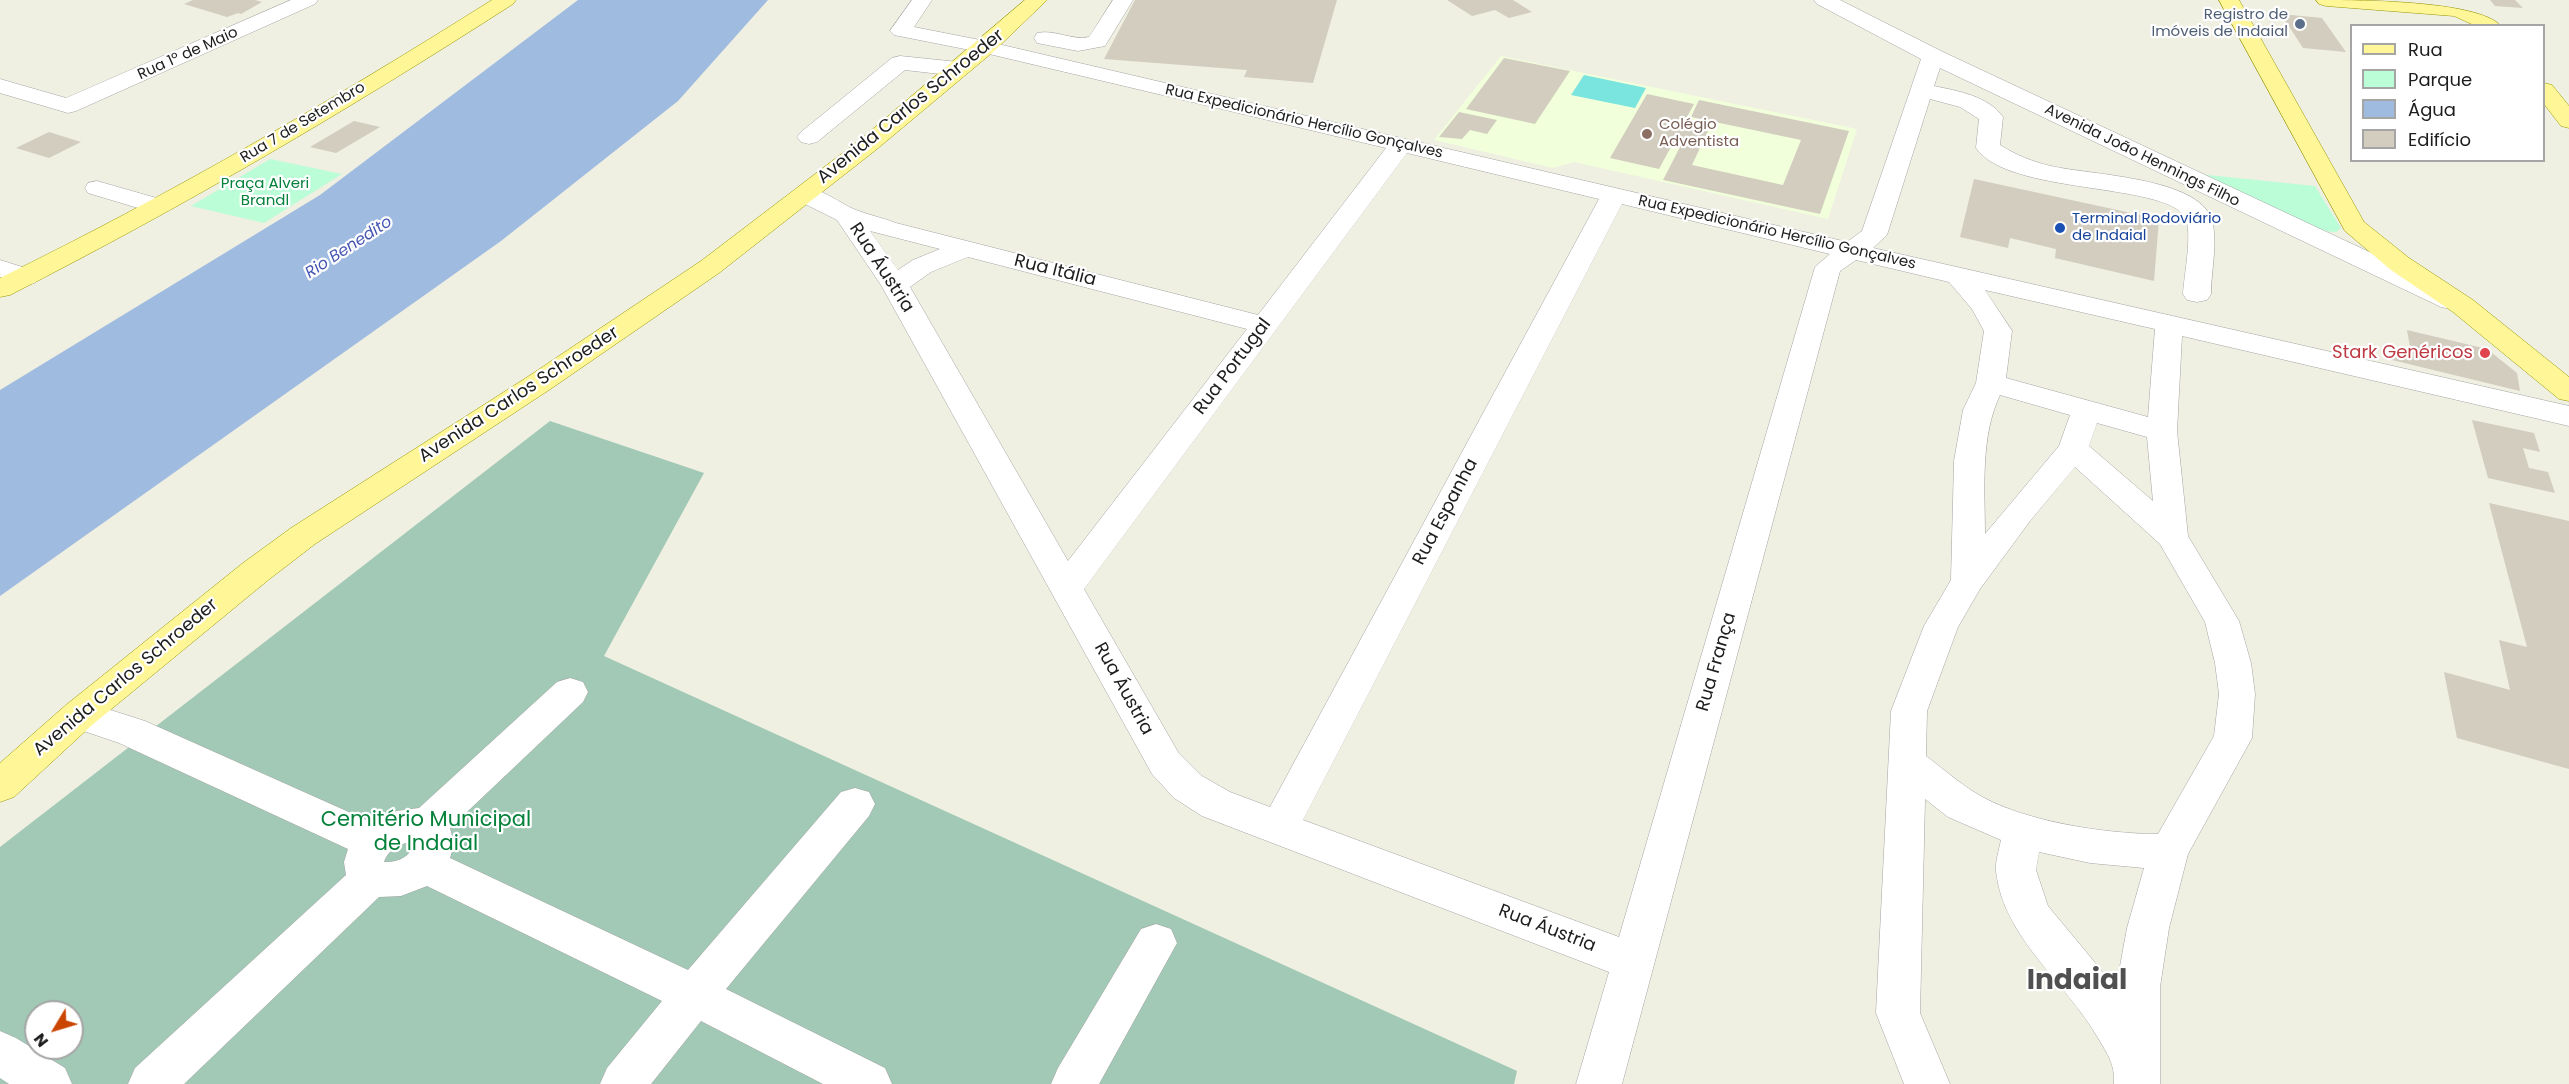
<!DOCTYPE html>
<html>
<head>
<meta charset="utf-8">
<style>
  body { margin:0 }
  #map { position:relative; width:2569px; height:1084px; overflow:hidden; background:#efefe2; font-family:Poppins,sans-serif }
  canvas { display:block }
  .legend { position:absolute; left:2350px; top:24px; width:195px; height:138px; box-sizing:border-box; background:#fff; border:2px solid #a5a5a5; margin:0; padding:8px 10px; list-style:none; font-size:18px; color:#1d1d1d }
  .legend li { display:flex; align-items:center; gap:12px; height:30px }
  .legend b { width:30px; border:2px solid #a5a5a5 }
  .north { position:absolute; left:24px; top:1000px; width:60px; height:60px; box-sizing:border-box; background:#fff; border:2px solid #a5a5a5; border-radius:50%; rotate:232deg; font-size:16px; font-weight:700; line-height:24px; text-align:center; color:#1d1d1d }
  .north::after { content:''; display:block; margin:auto; width:21px; height:27px; background:#ca4500; clip-path:polygon(50% 0,100% 100%,50% 72%,0 100%) }
</style>
</head>
<body>
<div id="map">
<canvas width="2569" height="1084"></canvas>
<ul class="legend">
<li><b style="height:8px;background:#fff697"></b>Rua</li>
<li><b style="height:16px;background:#bbfdd7"></b>Parque</li>
<li><b style="height:16px;background:#9fbbe0"></b>Água</li>
<li><b style="height:16px;background:#d2cdbf"></b>Edifício</li>
</ul>
<div class="north">N</div>
</div>
<script>
const g = document.querySelector('canvas').getContext('2d');
g.lineJoin = 'round';
function fillPath(path, color) { g.fillStyle = color; g.fill(path, 'evenodd'); }
function strokePath(path, color, width, dash) { g.strokeStyle = color; g.lineWidth = width; g.lineCap = dash ? 'butt' : 'round'; g.setLineDash(dash || []); g.stroke(path); }
function drawText(font, color, halo, rows, align = 'center') {
  g.font = font + ' Poppins,sans-serif'; g.lineWidth = 4.5; g.setLineDash([]); g.textBaseline = 'middle'; g.strokeStyle = halo; g.fillStyle = color; for (const [text, x, y, turn = 0] of rows) {
    g.save(); g.translate(x, y); g.rotate((+turn || 0) * Math.PI / 180); g.textAlign = isNaN(turn) ? turn : align; if (halo) g.strokeText(text, 0, 0); g.fillText(text, 0, 0); g.restore();
  }
}
const education = new Path2D(`
  M1501,56L1857,129L1828,219L1574,162L1553,168L1434,140Z`);
const cemetery = new Path2D(`
  M550,421L704,473L604,656L1517,1071L1514,1084H0V847ZM36,1012H72V1048H36Z`);
const park = new Path2D(`
  M270,159L342,174L264,223L191,206Z
  M2198,174L2315,186L2341,228L2336,232L2320,231Z`);
const pitch = new Path2D(`
  M1584,75L1646,88L1635,108L1571,95Z`);
const water = new Path2D(`
  M578,0H768L678,101L501,241L0,596V390L320,195Z`);
const building = new Path2D(`
  M193,0H255L262,2L241,14L238,13L227,17L184,4Z
  M1135,0H1337L1313,83L1244,77L1247,70L1104,59Z
  M1447,0H1513L1532,12L1509,18L1495,10L1472,16Z
  M2490,0H2515L2523,8L2495,6Z
  M2281,14L2322,18L2346,52L2303,48Z
  M1504,58L1570,71L1535,124L1466,109Z
  M1647,94L1694,104L1682,126L1708,131L1692,165L1783,185L1801,140L1691,117L1699,100L1849,131L1820,214L1663,180L1680,147L1672,145L1659,169L1610,158Z
  M1459,112L1497,120L1487,134L1470,130L1462,139L1439,137Z
  M354,121L380,127L336,153L310,147Z
  M49,132L81,142L49,158L16,148Z
  M1974,179L2159,219L2154,281L2055,258L2056,249L2010,238L2008,248L1960,237Z
  M2407,330L2487,349L2517,373L2520,391L2392,360L2390,347L2411,352Z
  M2472,420L2534,433L2540,452L2523,448L2529,468L2548,472L2555,493L2488,478Z
  M2489,503L2569,521V769L2457,738L2444,672L2510,690L2499,640L2527,647Z`);
const minor = new Path2D(`
  M291,0H318L315,4L76,111L68,113L0,93V79L66,98Z
  M912,0H932L914,27L985,41L1847,242L1862,231L1921,59L1817,4L1814,0H1840L1941,51L2461,295L2465,301L2461,307L2451,309L2441,307L1940,68L1934,86C1958,91 1988,96 2003,117L2000,145C2016,155 2033,162 2051,166C2089,175 2199,177 2212,220C2218,243 2211,271 2211,294L2207,300L2197,302L2187,300L2183,294C2184,276 2193,232 2185,217C2164,182 2008,195 1976,148L1979,119L1960,107L1930,99L1887,235L1873,248L2569,406V426L2182,336L2177,431L2188,536L2239,621L2251,663L2255,694L2252,738L2188,854L2169,928L2160,987V1084H2114C2115,1064 2108,1055 2098,1038C2067,983 2003,938 1996,871C1995,862 1999,850 2001,840L1948,817L1925,799L1920,1013L1950,1084H1904L1876,1013L1891,711L1924,626L1951,580L1954,461L1963,410L1976,383L1984,331L1972,309L1949,282L1856,260L1840,271L1622,1084H1576L1609,972L1202,816L1174,798L1152,774L881,285L837,220L795,199L792,194L795,189C817,183 836,202 856,210C869,215 883,218 896,223L1258,315L1386,148L985,53L894,35L890,31ZM1407,153L1599,199L1270,807L1230,792L1202,776L1178,752L1084,589ZM1622,204L1830,254L1815,267L1619,937L1303,820ZM870,231L878,233L940,249L913,260L898,270ZM968,257L1247,329L1068,561L910,287L931,272ZM1985,290L2155,329L2148,417L2006,378L2012,331ZM2000,395L2070,415L2059,446L1985,534C1985,489 1980,437 2000,395ZM2097,423L2147,437L2153,501L2089,446ZM2075,467L2160,544L2205,622L2215,663L2219,694L2214,736L2158,834C2105,834 2019,821 1974,792C1958,782 1942,768 1926,756L1927,711L1958,627L1980,589L2030,521ZM2039,852L2090,863L2144,868L2127,928L2116,988L2048,906L2036,870Z
  M1113,0H1133L1105,46L1078,51L1037,43L1034,38L1037,33C1055,29 1072,41 1089,37Z
  M900,56L958,62L966,64L969,69L966,74L958,76L905,70L817,142L809,144L801,142L797,137L801,132L892,58Z
  M97,181L167,201L171,206L167,211L158,214L88,193L85,188L88,183Z
  M0,260L35,271L39,277L35,283L26,285L0,277Z
  M570,678L583,682L588,692L583,702L450,828L454,844L450,858L688,970L841,792L855,788L869,792L875,804L869,816L726,989L885,1068L892,1084H823L701,1021L651,1084H600L607,1068L662,1001L427,886L401,896L379,897L184,1084H128L135,1068L346,875L344,862L348,849L119,743L66,725L60,715L66,705L79,700L145,721L371,822L397,811L419,808L557,682ZM414,841C413,856 398,863 384,862C388,849 402,843 414,841Z
  M1156,924L1171,929L1177,943L1099,1084H1051L1058,1068L1141,929Z
  M0,1031L16,1038L65,1068L72,1084H9L0,1078Z`);
const major = new Path2D(`
  M492,0H516L513,4C350,109 183,207 10,295L0,297V278C169,195 332,101 492,0Z
  M1025,0H1047L993,52L877,149L719,273L549,390L315,544L267,581L92,725L14,797L0,802V763L66,705L243,563L291,528L529,376L701,261L861,139Z
  M2219,0H2239L2364,222L2409,258L2473,300L2569,377V401L2559,399L2453,312L2391,270L2345,231Z
  M2316,0C2355,0 2478,0 2501,26H2476L2454,16L2326,6L2319,4Z
  M2544,83L2552,85L2569,106V128L2561,126L2544,104Z`);
const markers = [
  [2300,24,6,"#5c6f8a"],
  [1647,134,6,"#8d6e63"],
  [2060,228,6,"#1a4fb4"],
  [2485,353,6,"#e0444e"]
];
const farServicenames = [
  ["Registro de",2288,15],
  ["Imóveis de Indaial",2288,32]
];
const farStreetnames = [
  ["Rua 1º de Maio",188,54,-24],
  ["Rua Expedicionário Hercílio Gonçalves",1304,122,13],
  ["Rua 7 de Setembro",303,123,-31],
  ["Avenida João Hennings Filho",2142,156,26],
  ["Rua Expedicionário Hercílio Gonçalves",1777,233,13]
];
const farEducationnames = [
  ["Colégio",1659,125],
  ["Adventista",1659,142]
];
const farParknames = [
  ["Praça Alveri",265,184],
  ["Brandl",265,201]
];
const farTransitnames = [
  ["Terminal Rodoviário",2072,219],
  ["de Indaial",2072,236]
];
const farWaternames = [
  ["Rio Benedito",349,248,-33]
];
const streetNames = [
  ["Avenida Carlos Schroeder",911,107,-39],
  ["Rua Áustria",881,268,57],
  ["Rua Itália",1055,271,14],
  ["Rua Portugal",1233,367,-53],
  ["Avenida Carlos Schroeder",519,395,-33],
  ["Rua Espanha",1446,512,-62],
  ["Rua França",1717,662,-74],
  ["Avenida Carlos Schroeder",126,678,-40],
  ["Rua Áustria",1123,689,61],
  ["Rua Áustria",1547,929,21]
];
const healthNames = [
  ["Stark Genéricos",2473,353]
];
const nearParknames = [
  ["Cemitério Municipal",426,821],
  ["de Indaial",426,845]
];
const nearDistrictnames = [
  ["Indaial",2077,982]
];
fillPath(education, '#f2ffdb');
fillPath(cemetery, '#a1c9b5');
fillPath(park, '#bbfdd7');
fillPath(pitch, '#7ae4df');
fillPath(water, '#9fbbe0');
fillPath(building, '#d2cdbf');
strokePath(minor, '#a4a4a4', 1);
strokePath(major, '#949600', 1);
fillPath(minor, '#fff');
fillPath(major, '#fff697');
for (const [x, y, r, color] of markers) { const dot = new Path2D(); dot.arc(x, y, r, 0, 2 * Math.PI); g.fillStyle = color; g.fill(dot); strokePath(dot, '#fff', 2); }
drawText('15px', '#4e5e75', '#fff', farServicenames, 'right');
drawText('15px', '#1d1d1d', '#fff', farStreetnames);
drawText('15px', '#785e54', '#fff', farEducationnames, 'left');
drawText('15px', '#04813a', '#fff', farParknames);
drawText('15px', '#164399', '#fff', farTransitnames, 'left');
drawText('italic 16px', '#4455b2', '#fff', farWaternames);
drawText('18px', '#1d1d1d', '#fff', streetNames);
drawText('18px', '#be3a42', '#fff', healthNames, 'right');
drawText('21px', '#04813a', '#fff', nearParknames);
drawText('bold 28px', '#505050', '#fff', nearDistrictnames);
</script>
</body>
</html>
